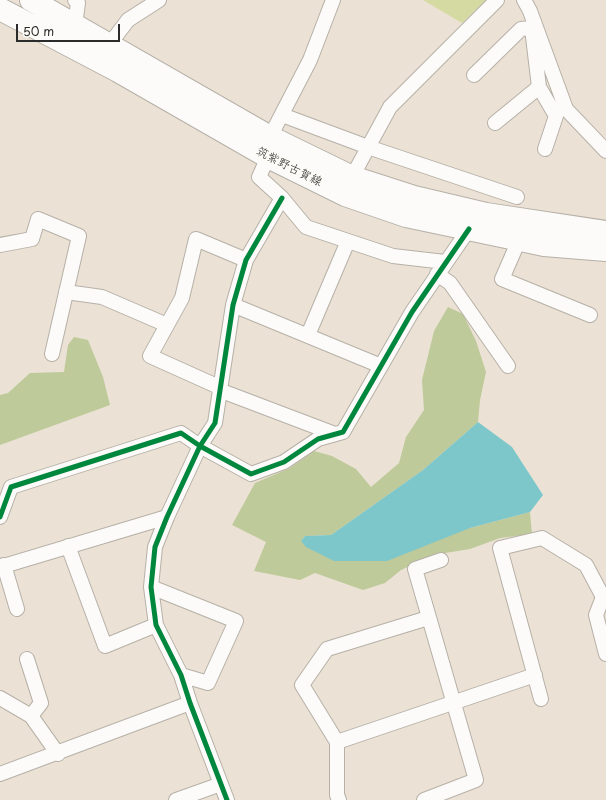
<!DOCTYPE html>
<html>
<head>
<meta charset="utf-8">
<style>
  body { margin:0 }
  #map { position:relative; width:606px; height:800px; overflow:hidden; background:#ebe2d5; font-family:"Playpen Sans",sans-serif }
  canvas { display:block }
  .scale { position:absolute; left:16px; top:24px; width:104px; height:18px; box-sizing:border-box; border:2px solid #2b2b2b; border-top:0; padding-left:5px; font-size:12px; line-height:14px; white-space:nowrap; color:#2b2b2b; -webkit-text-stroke:3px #fdfcf7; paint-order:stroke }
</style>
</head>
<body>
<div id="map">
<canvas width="606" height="800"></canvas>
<div class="scale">50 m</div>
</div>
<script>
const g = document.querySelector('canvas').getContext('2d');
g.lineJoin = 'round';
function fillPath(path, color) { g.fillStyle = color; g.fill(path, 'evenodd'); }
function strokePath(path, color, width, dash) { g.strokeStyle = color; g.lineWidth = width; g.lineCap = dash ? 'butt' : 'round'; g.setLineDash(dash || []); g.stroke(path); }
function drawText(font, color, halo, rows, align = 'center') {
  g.font = font + ' "Playpen Sans","Klee One",sans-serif'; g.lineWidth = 3; g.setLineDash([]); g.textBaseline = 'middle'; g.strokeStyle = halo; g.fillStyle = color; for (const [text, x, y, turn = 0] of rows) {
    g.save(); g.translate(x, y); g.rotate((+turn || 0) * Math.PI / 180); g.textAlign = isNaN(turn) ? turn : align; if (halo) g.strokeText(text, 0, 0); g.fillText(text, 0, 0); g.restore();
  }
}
const green = new Path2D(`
  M423,0H486L462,23Z`);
const forest = new Path2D(`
  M448,307L463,314L476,341L486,372L480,400L478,422L423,470L331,535L305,536L301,541L470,528L530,512L532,534L500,538L470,549L433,555L401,570L385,583L363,590L315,573L300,580L254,571L266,542L232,525L255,483L290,468L314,451L332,456L356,469L371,487L399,463L406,437L424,410L422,380L434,331Z
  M74,337L88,340L103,377L110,405L0,445V395L8,393L30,373L64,372L68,345Z`);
const water = new Path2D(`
  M478,422L512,447L543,495L530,512L470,528L387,561H334L306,547L301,541L305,536L331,535L423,470Z`);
const street = new Path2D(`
  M524,0L530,11L566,109L606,151
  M75,25L78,3L75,0
  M533,37L539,87L556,116L545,149
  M109,45L128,20L159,0
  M474,75L521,29L532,28
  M282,115L368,147L517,197
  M495,123L539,87
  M270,137L310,60L333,0
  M268,157L259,177L282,198L306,227L393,256L445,262
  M352,177L390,107L497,0
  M519,240L502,279L590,315
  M0,245L32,239L38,219L79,236L52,354
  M437,274L450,283L508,366
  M66,292L102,297L167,325
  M233,305L381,366
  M308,335L348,241
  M219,387L150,356L182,298L196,239L246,260
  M219,390L335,434
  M0,517L11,487L181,433L200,446L251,474L284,462L318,439L343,432L412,312L469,229
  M68,546L105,646L156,625
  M4,565L17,609
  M0,567L167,517
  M151,587L236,621L208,683L181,675
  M603,597L596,615L606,654
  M27,659L41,703L31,716
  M0,698L31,716L58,754
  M541,699L500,548L542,538L586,565L603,597L606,599
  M337,742L535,675
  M0,774L190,703
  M176,800L221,784
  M227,800L190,703L181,675L156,625L151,587L155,547L167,517L200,446L215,423L233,305L246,260L282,198
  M339,800L337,795V742L302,685L327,649L428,618
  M424,800L476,780L415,569L441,560`);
const primary = new Path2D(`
  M31,0L270,137L352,177L414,197L486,214L606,232
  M0,9L118,71L268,157L345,195L406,216L544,245L606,250`);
const cycleway = new Path2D(`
  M0,517L11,487L181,433L200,446L251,474L284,462L318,439L343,432L412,312L469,229
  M227,800L190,703L181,675L156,625L151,587L155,547L167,517L200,446L215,423L233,305L246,260L282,198`);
const streetNames = [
  ["筑紫野古賀線",289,167,27]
];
fillPath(green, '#d4daa1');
fillPath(forest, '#beca99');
fillPath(water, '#7dc7cb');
strokePath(street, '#b6b0a7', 16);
strokePath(primary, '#b6b0a7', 24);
strokePath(street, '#fcfbf9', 14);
strokePath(primary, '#fcfbf9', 22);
strokePath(cycleway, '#00873e', 5);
drawText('12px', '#2b2b2b', '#fdfcf7', streetNames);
</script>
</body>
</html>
